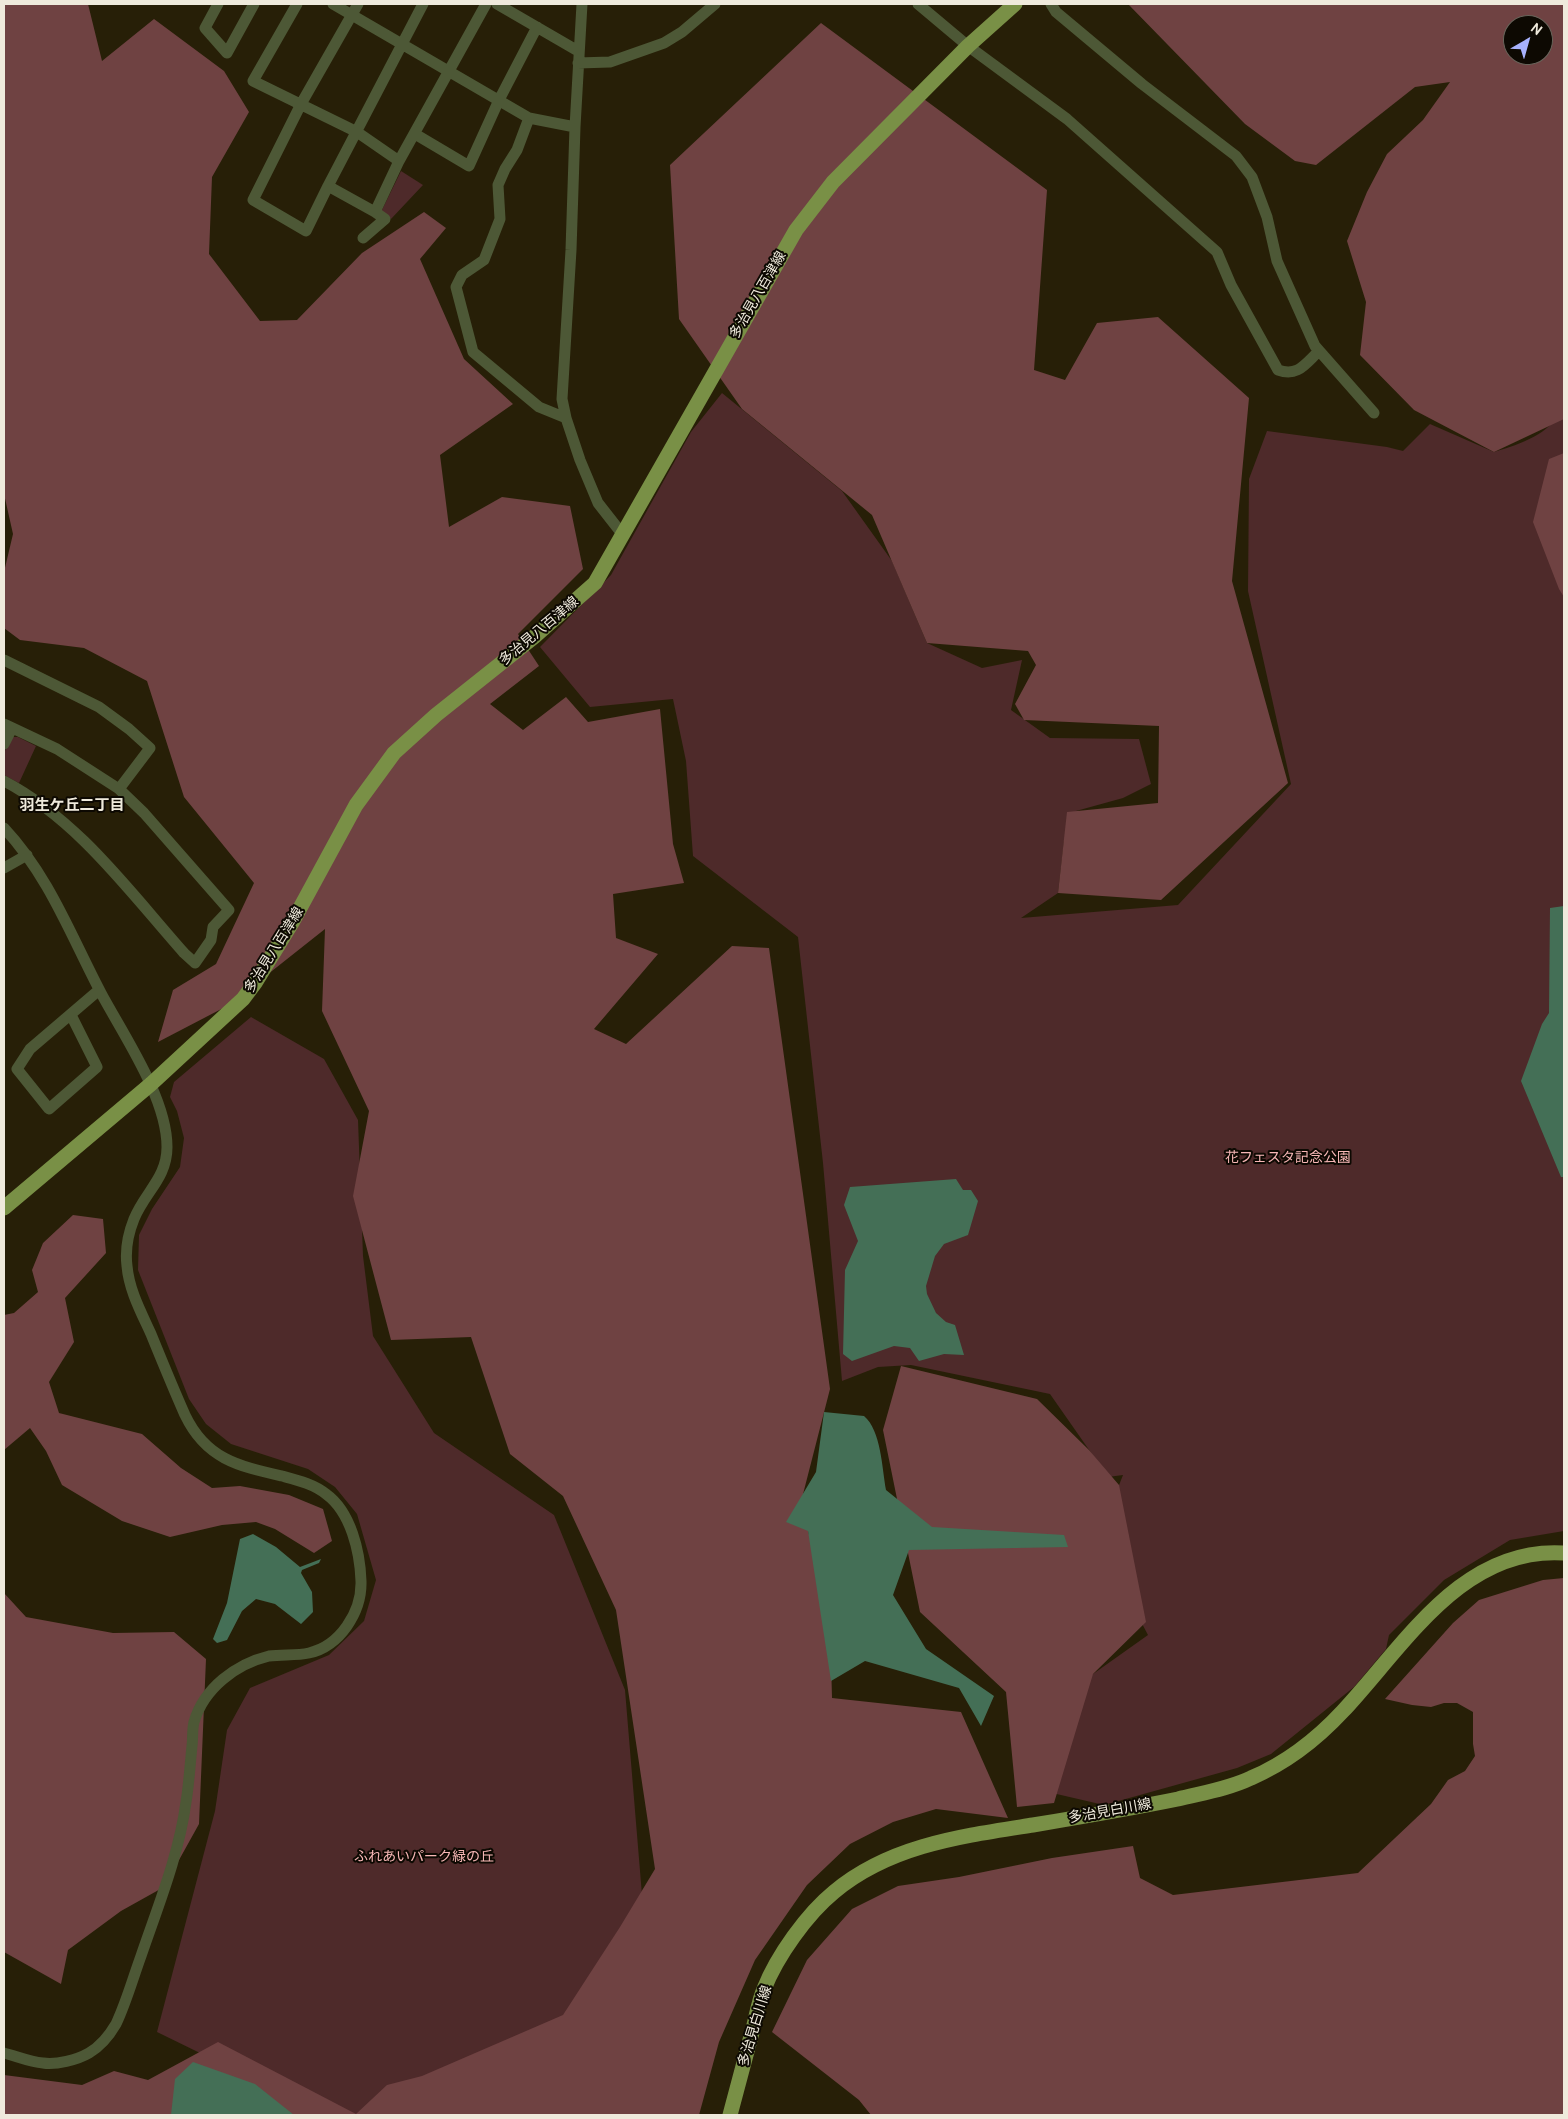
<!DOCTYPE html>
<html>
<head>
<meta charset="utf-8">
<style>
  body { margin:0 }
  #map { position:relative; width:1568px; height:2119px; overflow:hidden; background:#271f07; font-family:Cabin,sans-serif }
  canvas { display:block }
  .frame { position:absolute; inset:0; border:5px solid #efeadc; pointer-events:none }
  .north { position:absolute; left:1503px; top:15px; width:50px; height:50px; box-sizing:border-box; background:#0d0902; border:1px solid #676359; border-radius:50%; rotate:38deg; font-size:14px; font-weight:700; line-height:20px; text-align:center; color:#efeadc }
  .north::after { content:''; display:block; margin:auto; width:18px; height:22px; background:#a7b1fc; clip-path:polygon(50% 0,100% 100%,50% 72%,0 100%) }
</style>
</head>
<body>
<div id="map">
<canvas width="1568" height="2119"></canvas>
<div class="frame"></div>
<div class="north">N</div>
</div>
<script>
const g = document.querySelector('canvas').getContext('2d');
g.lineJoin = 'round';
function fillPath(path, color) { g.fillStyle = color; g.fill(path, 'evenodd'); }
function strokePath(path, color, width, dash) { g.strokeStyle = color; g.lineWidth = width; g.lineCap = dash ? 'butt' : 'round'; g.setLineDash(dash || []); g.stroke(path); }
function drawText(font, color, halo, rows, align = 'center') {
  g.font = font + ' Cabin,"Noto Sans JP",sans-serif'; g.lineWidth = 4; g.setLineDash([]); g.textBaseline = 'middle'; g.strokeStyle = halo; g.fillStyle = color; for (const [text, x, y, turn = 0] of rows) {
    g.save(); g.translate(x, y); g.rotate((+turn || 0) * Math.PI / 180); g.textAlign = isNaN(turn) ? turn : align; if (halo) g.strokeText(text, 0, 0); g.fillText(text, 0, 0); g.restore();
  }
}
const green = new Path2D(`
  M401,171L423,185L391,219L381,212Z
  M722,393L842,491L892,561L927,643L982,668L1022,660L1011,710L1050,738L1139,739L1151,784L1123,798L1076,811L1064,841L1058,893L1021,918L1178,905L1291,784L1248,591L1249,479L1267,431L1387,447L1403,451L1430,424L1494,452C1523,443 1548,435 1564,408V1531L1510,1540L1444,1580L1389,1635L1386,1649L1354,1687L1271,1754L1237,1768L1104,1805L1035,1789L1086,1679L1148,1635L1112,1567V1503L1123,1475L1108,1477L1050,1394L911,1365L878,1367L842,1381L823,1163L798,937L693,856L686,761L673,699L590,707L540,647L611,575L691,432Z
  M11,737H18L36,746L19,783L4,775V753Z
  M251,1017L324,1059L358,1120L363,1256L373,1336L434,1433L554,1515L625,1690L644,1919L560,2034L396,2115H327L157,2032L215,1811L227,1730L250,1688L329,1655L364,1621L376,1580L357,1514L335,1487L308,1469L231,1444L206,1424L189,1399L138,1270L139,1235L152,1209L180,1167L184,1138L177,1111L170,1097L174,1082Z`);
const forest = new Path2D(`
  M4,4H88L102,61L154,19L224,71L249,112L212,177L209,254L260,321L297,320L362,253L424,212L446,228L420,259L464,359L513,404L440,455L449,527L502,497L570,506L583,569L518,634L539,666L490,704L523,730L566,697L588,722L660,709L673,844L684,883L613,894L616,938L658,954L594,1029L626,1044L732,946L769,948L830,1389L801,1502L830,1620L832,1698L961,1712L1008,1818L936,1809L893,1822L850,1844L807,1885L755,1960L719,2042L699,2115H4V2075L82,2085L114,2071L148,2080L218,2042L356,2114L387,2085L422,2076L563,2015L620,1927L655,1869L616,1610L563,1496L510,1454L471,1337L391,1340L353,1196L369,1111L322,1011L325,929L229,1005L158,1042L173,990L216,964L254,883L184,797L147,681L84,648L20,640L4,628V572L13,534L4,494Z
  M1128,4H1564V419L1494,452L1414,410L1360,355L1366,302L1347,241L1367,192L1387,154L1423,120L1450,82L1415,87L1316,165L1295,161L1245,124ZM1513,25H1543V55H1513Z
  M821,23L1047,190L1034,370L1065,380L1097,323L1158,317L1249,398L1232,581L1288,783L1161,900L1058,893L1067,812L1158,803L1159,726L1024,720L1015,704L1036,665L1028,651L927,643L872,515L742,409L679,319L670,165Z
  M1564,453V597L1559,589L1533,522L1549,459Z
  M73,1215L103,1219L106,1253L65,1298L74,1342L49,1382L59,1413L142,1434L181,1468L212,1488L240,1486L289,1495L323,1509L332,1541L314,1553L275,1529L256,1522L222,1525L170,1537L122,1521L62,1485L46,1451L30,1428L4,1450V1315L14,1313L38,1292L32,1270L43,1243Z
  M901,1366L1037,1399L1089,1450L1119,1485L1146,1622L1093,1674L1054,1803L1017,1807L1006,1692L920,1612L883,1430Z
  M1564,1578V2115H871L859,2100L772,2032L807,1960L852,1909L898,1886L959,1877L1052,1858L1133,1846L1140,1878L1173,1895L1358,1873L1431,1804L1448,1780L1465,1771L1475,1756L1473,1744V1712L1457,1703H1444L1431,1707L1412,1705L1385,1699L1453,1623L1479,1600L1543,1580Z
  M4,1593L26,1617L113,1633L174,1632L206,1659L199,1824L164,1887L121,1911L68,1950L61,1984L4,1952Z`);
const water = new Path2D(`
  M1564,906V1177H1561L1521,1081L1542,1024L1549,1013L1550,908Z
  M956,1179L963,1190H971L978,1201L968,1235L944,1244L935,1256L926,1286L927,1294L936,1313L946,1322L955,1325L964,1355L944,1354L919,1361L910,1348L894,1346L852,1361L843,1354L845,1270L858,1241L844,1205L850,1187Z
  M824,1412L864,1416C881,1430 882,1468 886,1490L932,1527L1064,1535L1068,1547L909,1550L893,1595L926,1649L994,1696L981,1726L959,1688L865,1661L831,1681L808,1531L786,1522L816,1472Z
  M253,1534L276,1547L300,1567L321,1559L319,1563L302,1570L301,1573L312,1592L313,1612L301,1624L275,1604L256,1599L242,1611L227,1640L217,1643L213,1639L227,1603L240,1539Z
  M193,2062L255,2084L294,2115H171L175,2079Z`);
const minor = new Path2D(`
  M218,4L205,28L227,53L254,4
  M297,4L253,81L357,132L399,161
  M333,4L529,118L575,127
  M358,4L301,104L253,200L306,231L328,186L375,212L399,161L486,4
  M497,4L578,51
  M582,4L575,127L571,250L562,399L566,418L580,460L598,503L623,535
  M918,4L968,46L1067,119L1217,252L1231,285L1278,370C1298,377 1305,364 1319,351
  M1051,4L1056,12L1142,84L1236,156L1252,177L1267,217L1277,261L1315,346L1374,413
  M578,63L610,62L664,43L682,32L715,4
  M529,118L517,150L505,169L498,185L500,219L484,260L462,275L456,287L473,352L539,407L566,418
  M415,134L469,166L499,100L537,27
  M328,186L423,4
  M363,238L385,219L375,212
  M4,660L99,707L129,729L150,748L119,789
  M4,724L57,749L119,789L144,813L229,910L213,927L211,940L195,963L184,953C129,891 78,820 4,781
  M4,744L12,728
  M4,828C49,876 71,936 101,993C124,1036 167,1098 167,1147C167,1178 145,1192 134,1219C128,1234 125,1250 127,1266C129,1290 141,1312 151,1334C162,1361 173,1388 185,1415C206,1459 238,1466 282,1476C297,1480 314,1484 326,1494C351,1512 360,1552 361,1581C362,1612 340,1646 309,1653C296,1656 282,1654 269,1656C236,1664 204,1688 194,1722C192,1730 193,1739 192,1746C190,1765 189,1784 186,1802C179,1855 158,1906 141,1956C133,1978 126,2003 116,2024C109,2036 101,2046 89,2053C77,2060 56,2065 43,2063C30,2062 16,2056 4,2053
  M4,868L27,855
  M71,1015L97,1067L49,1109L17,1069L30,1049L99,990`);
const major = new Path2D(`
  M4,1208L151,1084L243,999L255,983L293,921L356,805L394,753L436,715L534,637L595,583L796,230L833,182L968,46L1015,4
  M730,2115C738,2085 746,2055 754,2025C757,2013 759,2000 764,1989C777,1956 807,1914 834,1892C890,1845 963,1836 1033,1825C1081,1817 1129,1809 1178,1799C1202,1793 1228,1789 1251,1778C1286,1763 1317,1739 1343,1711C1404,1646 1462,1546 1564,1553`);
const streetNames = [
  ["多治見八百津線",758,295,-60],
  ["多治見八百津線",539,631,-40],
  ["多治見八百津線",274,950,-58],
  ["多治見白川線",1110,1811,-10],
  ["多治見白川線",755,2026,-73]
];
const parkNames = [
  ["花フェスタ記念公園",1288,1158],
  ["ふれあいパーク緑の丘",424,1857]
];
const neighbourhoodNames = [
  ["羽生ケ丘二丁目",72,806]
];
fillPath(green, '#4e2a2a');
fillPath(forest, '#6f4242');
fillPath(water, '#446f56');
strokePath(minor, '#4d5836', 11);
strokePath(major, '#799046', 15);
drawText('14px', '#efeadc', '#0d0902', streetNames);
drawText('14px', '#f7b7b6', '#0d0902', parkNames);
drawText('bold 15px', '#efeadc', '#0d0902', neighbourhoodNames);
</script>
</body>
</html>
